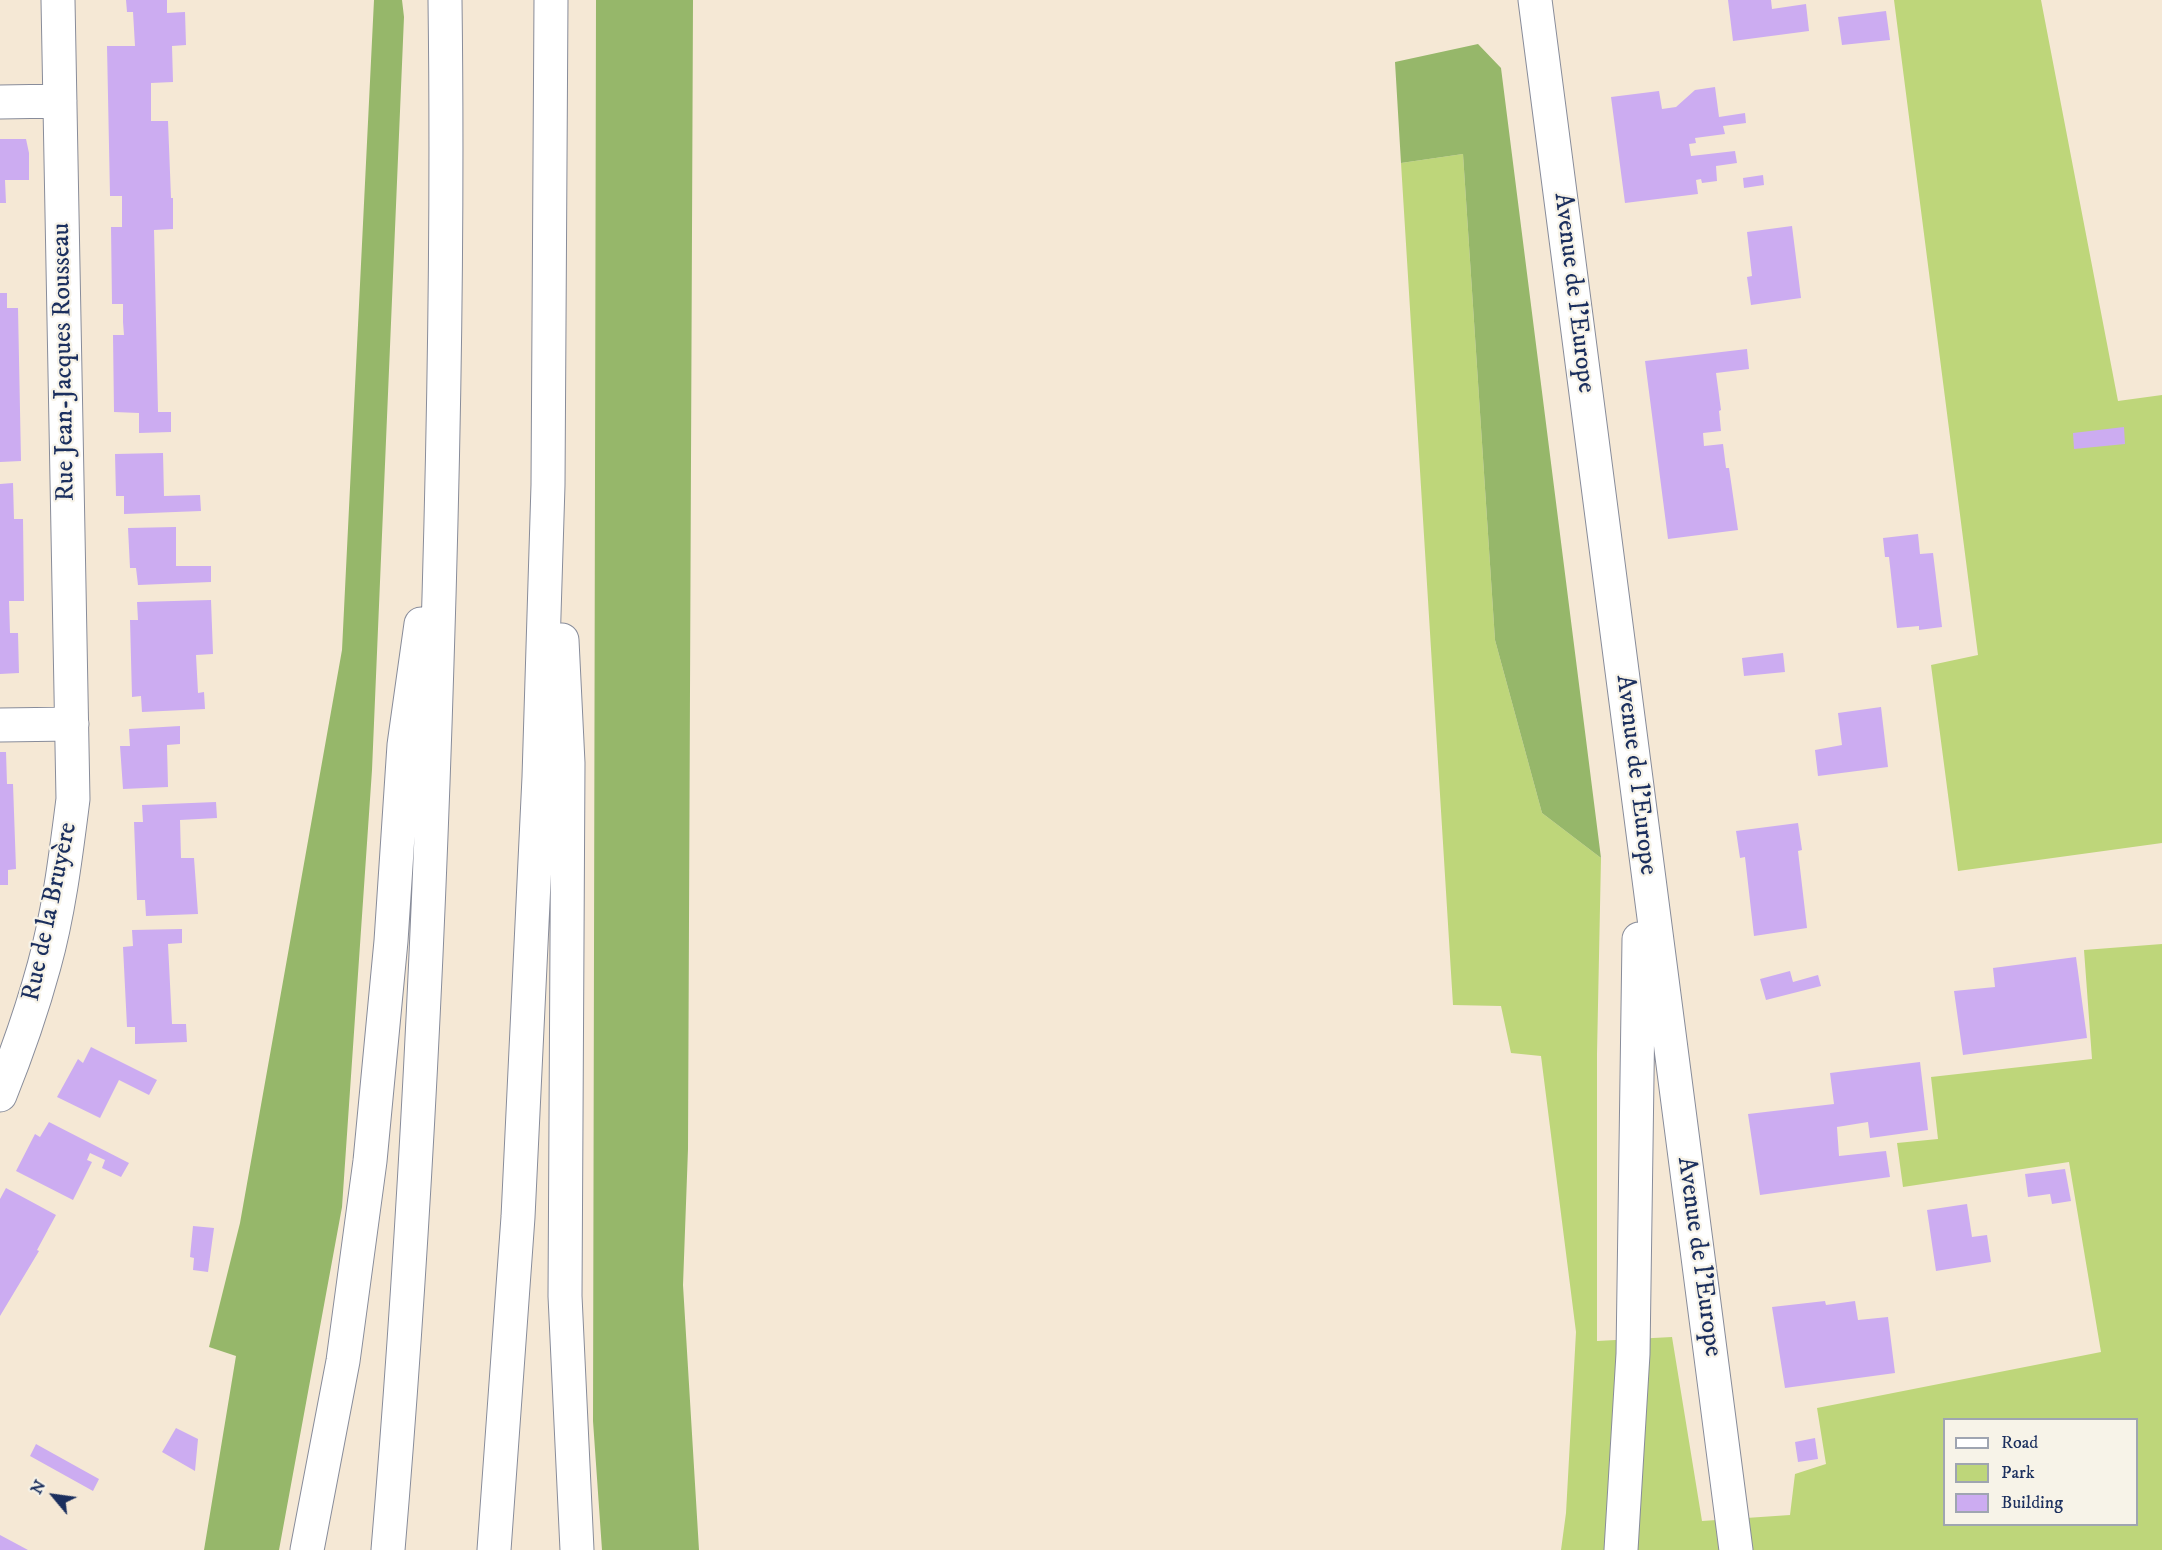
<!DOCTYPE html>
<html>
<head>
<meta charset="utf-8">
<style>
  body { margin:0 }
  #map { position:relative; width:2162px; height:1550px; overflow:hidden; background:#f5e8d5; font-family:"IM FELL DW Pica",serif }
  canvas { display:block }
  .legend { position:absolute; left:1943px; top:1418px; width:195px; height:108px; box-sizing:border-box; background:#f7f3e8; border:2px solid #9fa5b1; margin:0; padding:8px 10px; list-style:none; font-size:18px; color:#1b2f5e }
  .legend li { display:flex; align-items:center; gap:12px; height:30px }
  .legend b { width:30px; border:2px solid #9fa5b1 }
  .north { position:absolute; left:24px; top:1466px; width:60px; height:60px; -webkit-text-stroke:4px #f7f3e8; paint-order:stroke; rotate:299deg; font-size:16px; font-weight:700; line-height:24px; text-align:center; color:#1b2f5e }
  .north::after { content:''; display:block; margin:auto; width:21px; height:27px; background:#1b2f5e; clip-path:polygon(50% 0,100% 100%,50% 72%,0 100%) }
</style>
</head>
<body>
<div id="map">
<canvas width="2162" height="1550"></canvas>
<ul class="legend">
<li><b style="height:8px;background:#fff"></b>Road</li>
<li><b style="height:16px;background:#bed67a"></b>Park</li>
<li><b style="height:16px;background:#ccacf1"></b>Building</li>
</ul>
<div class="north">N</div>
</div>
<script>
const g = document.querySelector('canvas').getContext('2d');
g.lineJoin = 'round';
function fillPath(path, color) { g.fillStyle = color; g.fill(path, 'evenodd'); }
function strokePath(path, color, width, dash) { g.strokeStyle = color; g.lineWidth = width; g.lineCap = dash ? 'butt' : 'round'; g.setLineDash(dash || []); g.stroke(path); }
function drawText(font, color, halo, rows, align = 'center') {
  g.font = font + ' "IM FELL DW Pica",serif'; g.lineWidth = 4.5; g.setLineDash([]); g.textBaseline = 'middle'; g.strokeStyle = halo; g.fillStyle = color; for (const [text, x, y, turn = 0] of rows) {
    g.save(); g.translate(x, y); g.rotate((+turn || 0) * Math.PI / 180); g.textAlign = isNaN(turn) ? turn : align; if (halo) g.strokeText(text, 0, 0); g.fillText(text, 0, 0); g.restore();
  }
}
const green = new Path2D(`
  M1894,0H2041L2118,401L2162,395V843L1958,871L1931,665L1978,655Z
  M1463,154L1495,640L1542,813L1601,858L1597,1054V1341L1672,1337L1702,1521L1790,1515L1795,1474L1826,1464L1817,1408L2101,1352L2069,1162L1903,1187L1897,1143L1938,1139L1931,1077L2092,1059L2084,950L2162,944V1550H1561L1566,1513L1576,1332L1541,1056L1511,1053L1501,1006L1453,1005L1401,163ZM1944,1420H2136V1524H1944Z`);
const forest = new Path2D(`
  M374,0H402L404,17L372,770L342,1207L279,1550H204L236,1356L209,1347L240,1223L342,650Z
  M596,0H693L688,1149L683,1285L699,1550H602L593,1421Z
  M1478,44L1501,68L1601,858L1542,813L1495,640L1463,154L1401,163L1395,62Z`);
const building = new Path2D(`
  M126,0H167V13L185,12L186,45L172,46L173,82L151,83V121H168L171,198H173V229L154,230L158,412H171V432L139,433V413L114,412L113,335H124L123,322V304H112L111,227H122V196H110L107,46H135L133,12H127Z
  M1728,0H1771L1772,9L1806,4L1809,31L1733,41Z
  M1886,11L1890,40L1842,45L1838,17Z
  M1715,87L1719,117L1745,113L1746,123L1723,126L1725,134L1695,138L1696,143L1689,144L1691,156L1735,151L1737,163L1716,166L1717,181L1702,183L1701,179L1696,180L1698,194L1625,203L1611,97L1659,91L1662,109L1676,107L1695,90Z
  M0,139H26L29,153V180H5L6,203H0Z
  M1763,175L1764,185L1744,188L1743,178Z
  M1792,226L1801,298L1751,305L1747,277L1752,276L1747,232Z
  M0,293H7V308H18L21,461L0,462Z
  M1747,349L1749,369L1716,373L1721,410L1719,411L1721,431L1703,433L1704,446L1723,444L1726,468H1729L1738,530L1668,539L1645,361Z
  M2124,427L2125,444L2074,449L2073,433Z
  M163,453L164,496L200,495L201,511L124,514V496H116L115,454Z
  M13,483L14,519H23L24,601H9L10,633H18L19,673L0,674V484Z
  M176,527V566H211V582L138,585L136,568H130L128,528Z
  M1918,534L1920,554L1933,553L1942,627L1919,630V626L1897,628L1889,557H1885L1883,538Z
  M211,600L213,654L196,655L198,693L204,692L205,709L142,712L141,696L132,697L130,620H138L137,602Z
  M1783,653L1785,672L1744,676L1742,658Z
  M1881,707L1888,767L1818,776L1815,750L1842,745L1838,713Z
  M180,726V744L167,745L168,787L123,789L120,746H130L129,729Z
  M0,752H6L7,784H13L16,869L8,870V885H0Z
  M216,802L217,818L180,820L181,858H194L198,914L146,916L145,900H137L134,822H143L142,805Z
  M1798,823L1802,850L1798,851L1807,928L1754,936L1745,857L1740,858L1736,831Z
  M182,929V943L168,944L172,1024H186L187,1042L135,1044V1027H127L123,947L133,946L132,930Z
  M2076,957L2087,1038L1963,1055L1954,991L1995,987L1993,968Z
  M1790,971L1793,982L1818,975L1821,986L1766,1000L1760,979Z
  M91,1047L157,1080L149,1095L119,1080L100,1118L57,1097L78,1059L83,1063Z
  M1920,1062L1928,1130L1870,1138L1868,1122L1837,1127L1839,1156L1886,1151L1890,1177L1760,1195L1748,1114L1834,1104L1830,1073Z
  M49,1122L129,1163L121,1177L102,1168L105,1160L90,1153L87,1160L92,1162L73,1200L16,1171L35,1134L40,1137Z
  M2065,1169L2071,1201L2052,1204L2050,1194L2028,1197L2025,1174Z
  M6,1188L56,1215L37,1250L39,1251L0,1316V1199Z
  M1967,1204L1972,1237L1987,1235L1991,1262L1936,1271L1927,1210Z
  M193,1226L214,1228L208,1272L193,1270L194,1258L190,1257Z
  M1825,1301L1826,1305L1855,1301L1858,1320L1888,1317L1895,1373L1785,1388L1772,1307Z
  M176,1428L198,1439L195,1471L162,1452Z
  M1815,1438L1818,1459L1798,1462L1795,1442Z
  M36,1444L99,1479L93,1491L30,1456Z
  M0,1535L15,1543L28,1550H0Z`);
const minor = new Path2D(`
  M0,102L60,101
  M0,725L72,724
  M0,1095C17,1053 32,1010 44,966C59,912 66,854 73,799L58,0`);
const major = new Path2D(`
  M1535,0L1736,1550
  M1621,1550L1633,1354L1639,939`);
const highway = new Path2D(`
  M562,640L568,763L565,1296L577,1550
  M307,1550L343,1361L370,1161L391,941L404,745L421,624
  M388,1550C413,1255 428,959 437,663C444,442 448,221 445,0
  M494,1550L518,1217L539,777L548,485L551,0`);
const streetNames = [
  ["Avenue de l'Europe",1573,293,83],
  ["Rue Jean-Jacques Rousseau",65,362,-91],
  ["Avenue de l'Europe",1635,775,83],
  ["Rue de la Bruyère",51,912,-78],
  ["Avenue de l'Europe",1698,1257,82]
];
fillPath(green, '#bed67a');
fillPath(forest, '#96b76a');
fillPath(building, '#ccacf1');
strokePath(minor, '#888c9a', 35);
strokePath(major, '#888c9a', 35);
strokePath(highway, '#888c9a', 35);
strokePath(minor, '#fff', 33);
strokePath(major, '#fff', 33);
strokePath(highway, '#fff', 33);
drawText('26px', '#1b2f5e', '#f7f3e8', streetNames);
</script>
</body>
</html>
